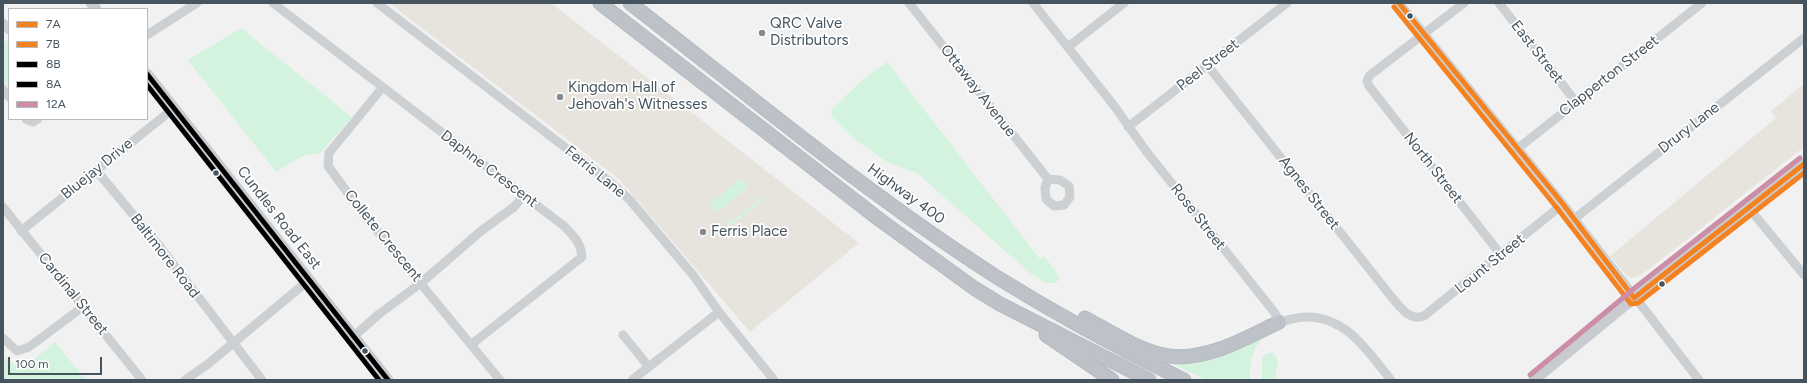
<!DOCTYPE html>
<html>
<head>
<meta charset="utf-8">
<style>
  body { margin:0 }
  #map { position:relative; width:1807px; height:383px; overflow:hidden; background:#f2f1f1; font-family:Figtree,sans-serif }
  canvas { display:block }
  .frame { position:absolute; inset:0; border:4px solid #46545f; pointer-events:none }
  .legend { position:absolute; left:8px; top:8px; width:140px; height:112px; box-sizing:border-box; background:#fff; border:1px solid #b5bbbf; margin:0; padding:5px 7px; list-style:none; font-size:12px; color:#46545f }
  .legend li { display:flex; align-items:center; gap:8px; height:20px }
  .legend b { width:20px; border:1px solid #b5bbbf }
  .scale { position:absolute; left:8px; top:357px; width:94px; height:18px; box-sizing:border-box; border:2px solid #46545f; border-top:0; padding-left:5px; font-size:12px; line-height:14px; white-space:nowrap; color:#46545f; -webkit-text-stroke:3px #fff; paint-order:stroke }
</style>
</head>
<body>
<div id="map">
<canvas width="1807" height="383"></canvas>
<div class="frame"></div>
<ul class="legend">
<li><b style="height:5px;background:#f58220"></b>7A</li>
<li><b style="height:5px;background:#f58220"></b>7B</li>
<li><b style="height:5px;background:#000"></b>8B</li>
<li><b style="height:5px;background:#000"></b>8A</li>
<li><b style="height:5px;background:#cc8ea6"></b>12A</li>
</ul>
<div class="scale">100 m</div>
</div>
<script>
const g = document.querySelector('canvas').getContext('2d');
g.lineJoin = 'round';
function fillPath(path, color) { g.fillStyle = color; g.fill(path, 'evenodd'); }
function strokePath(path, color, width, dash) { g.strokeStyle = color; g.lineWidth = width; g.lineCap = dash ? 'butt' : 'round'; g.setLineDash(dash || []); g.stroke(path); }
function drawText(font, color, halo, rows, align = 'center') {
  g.font = font + ' Figtree,sans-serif'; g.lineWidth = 3.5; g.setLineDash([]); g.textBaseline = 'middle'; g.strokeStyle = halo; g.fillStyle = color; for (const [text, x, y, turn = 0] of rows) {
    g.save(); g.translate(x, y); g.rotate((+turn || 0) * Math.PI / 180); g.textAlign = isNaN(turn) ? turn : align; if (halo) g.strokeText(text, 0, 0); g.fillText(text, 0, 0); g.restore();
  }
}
const commercial = new Path2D(`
  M389,3H551L859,243L750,332L619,179Z
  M1802,85L1804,88V147L1644,273L1633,278L1627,276L1610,256L1776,118L1771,111Z`);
const green = new Path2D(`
  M241,28L352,117L320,153L302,156L276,172L188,60Z
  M9,40V88L3,80V42Z
  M887,62L1040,259L1044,256L1060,277L1056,283H1046L1030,273L917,173L887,162L853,138L832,117L831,110L859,83Z
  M739,180H742L749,187L717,212L709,205Z
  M757,195L767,204L763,201L729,227L732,232H730L727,229L728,218L731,222L759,200Z
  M1265,334C1252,350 1250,360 1250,380H1206L1162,359Z
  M55,342L86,380H3L5,357L13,364L21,365L29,363Z
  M1267,353H1274L1278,362L1275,377L1278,380H1262V358Z`);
const minor = new Path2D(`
  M273,3L564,226C574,236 581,243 582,257L472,344
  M377,3L609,181L629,199L693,275L719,312L774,380
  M909,3L1048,179L1060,180L1069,186L1070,197L1064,205L1054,206L1046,199L1045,188L1048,179
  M1033,3L1115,107L1146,151L1275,313L1279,322C1288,320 1298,317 1307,317C1347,317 1368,352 1391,380
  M1399,3L1563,204L1699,380
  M1464,3L1369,76L1367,81L1369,86L1501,255
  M1499,3L1576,102
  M3,23L9,30
  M147,35L197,3
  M1068,47L1124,3
  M1208,66L1394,300C1402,309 1410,321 1424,316L1563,204
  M382,88L329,153L328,166L361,211L500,380
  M3,89L9,97
  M26,119L33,122L38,119
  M1128,127L1287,3
  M1517,149L1702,3
  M96,170L160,247L262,380
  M3,207L142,380
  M1748,207L1804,275
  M1574,219L1804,38
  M21,231L174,108
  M623,335L649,367
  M354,336L379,314L421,283L481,231L514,207L524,195
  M3,338L17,351L29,347L84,306
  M185,380L208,364L309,280
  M632,380L719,312`);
const major = new Path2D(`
  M91,3L96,9
  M147,74L388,380
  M1534,380L1640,293L1804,164`);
const highway = new Path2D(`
  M600,3L880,220L974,288L1000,304L1149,380
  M630,3C750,96 867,194 995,276C1056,314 1120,349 1184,380
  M1085,318C1109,331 1141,352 1169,356C1207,361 1246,338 1279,322
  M1046,335L1112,380`);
const bus1 = new Path2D(`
  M1399,3L1563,204L1634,298L1804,164`);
const bus2 = new Path2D(`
  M1394,7L1557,208L1631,304L1638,303L1804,173`);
const bus3 = new Path2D(`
  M147,74L388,380`);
const bus4 = new Path2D(`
  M147,85L379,380`);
const bus5 = new Path2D(`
  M1530,375L1636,287L1800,158`);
const markers = [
  [1410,16,3.5,"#46545f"],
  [762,33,4,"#828b92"],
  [560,97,4,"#828b92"],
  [216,173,3.5,"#46545f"],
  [703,232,4,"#828b92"],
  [1662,284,3.5,"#46545f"],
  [365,351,3.5,"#46545f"]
];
const poiNames = [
  ["QRC Valve",770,24],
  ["Distributors",770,41],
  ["Kingdom Hall of",568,88],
  ["Jehovah's Witnesses",568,105],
  ["Ferris Place",711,232]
];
const streetNames = [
  ["East Street",1537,52,52],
  ["Peel Street",1208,65,-38],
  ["Clapperton Street",1609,76,-38],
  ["Ottaway Avenue",978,91,52],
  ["Drury Lane",1689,128,-38],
  ["North Street",1433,168,52],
  ["Bluejay Drive",97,169,-39],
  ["Daphne Crescent",489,169,37],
  ["Ferris Lane",595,172,39],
  ["Agnes Street",1309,193,52],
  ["Highway 400",906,194,36],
  ["Rose Street",1198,217,52],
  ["Cundles Road East",279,218,52],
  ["Collete Crescent",383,236,51],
  ["Baltimore Road",165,256,52],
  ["Lount Street",1490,264,-39],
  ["Cardinal Street",73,294,51]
];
fillPath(commercial, '#e7e4de');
fillPath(green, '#d4f3de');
strokePath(highway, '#b5bbc1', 15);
strokePath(minor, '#cdd0d2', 9);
strokePath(major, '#c8ccd0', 11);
strokePath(highway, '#bcc2c8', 13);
strokePath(bus1, '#f58220', 5);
strokePath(bus2, '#f58220', 5);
strokePath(bus3, '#000', 5);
strokePath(bus4, '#000', 5);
strokePath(bus5, '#cc8ea6', 5);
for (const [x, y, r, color] of markers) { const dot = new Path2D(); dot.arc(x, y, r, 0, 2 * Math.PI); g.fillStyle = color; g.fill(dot); strokePath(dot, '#fff', 1.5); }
drawText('15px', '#46545f', '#fff', poiNames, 'left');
drawText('15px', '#46545f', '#fff', streetNames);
</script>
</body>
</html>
